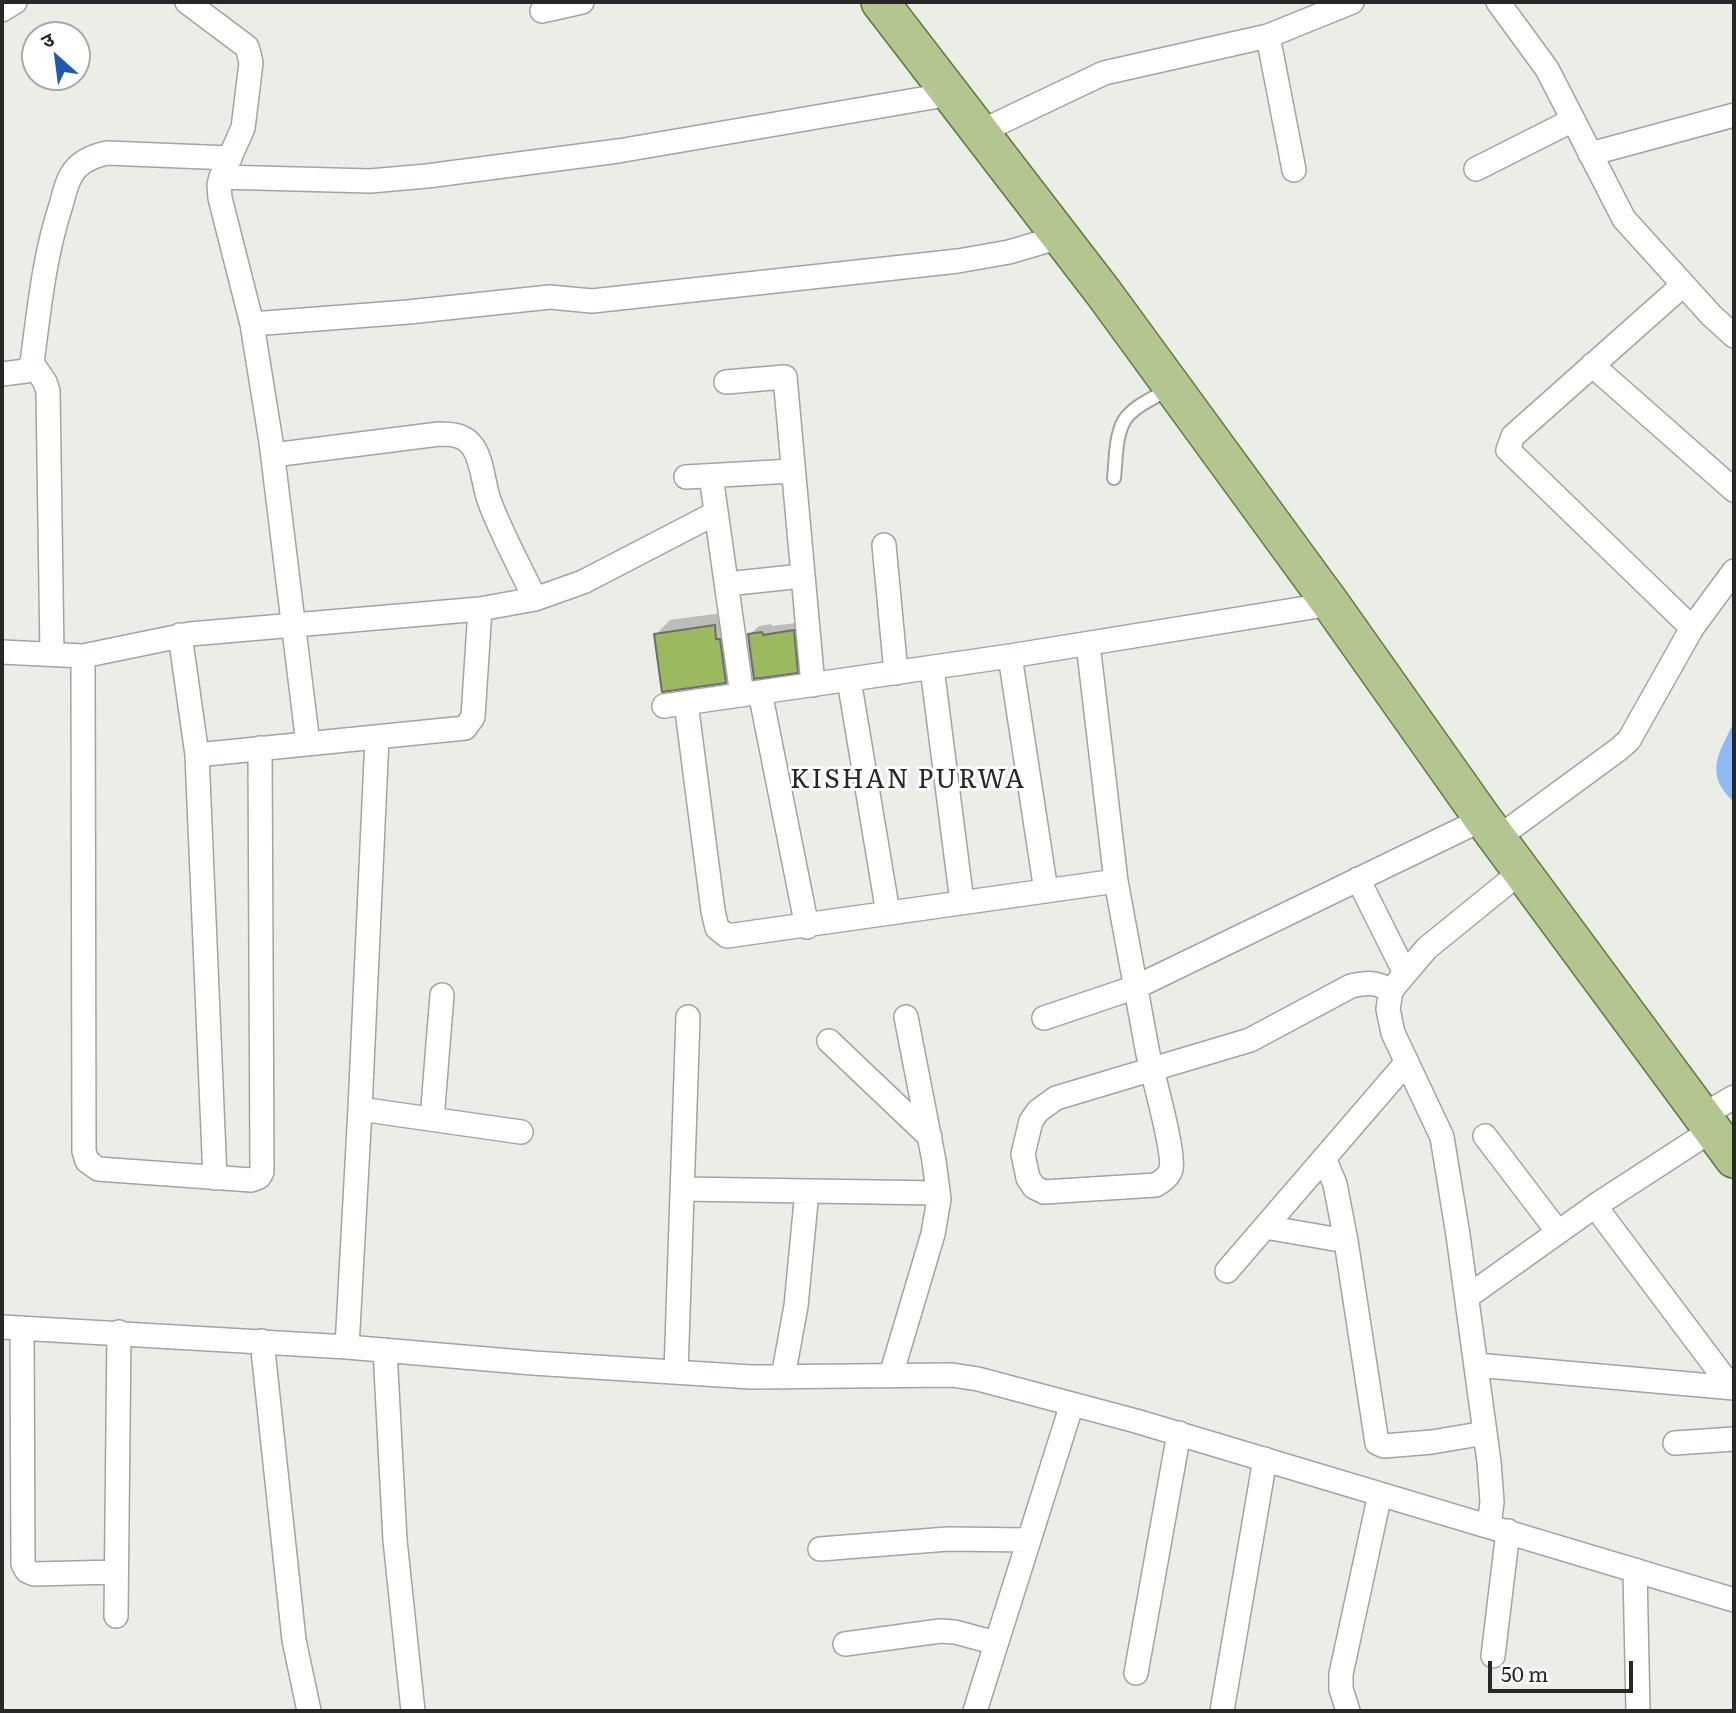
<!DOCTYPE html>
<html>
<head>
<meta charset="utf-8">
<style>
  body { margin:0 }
  #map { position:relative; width:1736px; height:1713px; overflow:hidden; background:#ebede7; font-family:Literata,"Noto Sans Devanagari",serif }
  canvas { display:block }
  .frame { position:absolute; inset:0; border:4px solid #272826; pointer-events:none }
  .north { position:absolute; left:21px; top:21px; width:70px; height:70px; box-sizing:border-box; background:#fff; border:2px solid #a9a9a8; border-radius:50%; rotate:332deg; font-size:19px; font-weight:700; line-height:28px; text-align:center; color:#272826 }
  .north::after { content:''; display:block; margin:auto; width:24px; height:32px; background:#1f5bad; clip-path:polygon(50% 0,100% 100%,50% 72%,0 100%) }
  .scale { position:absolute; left:1488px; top:1661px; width:145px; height:32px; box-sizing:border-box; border:4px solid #272826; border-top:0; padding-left:9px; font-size:21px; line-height:24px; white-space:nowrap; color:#272826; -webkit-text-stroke:5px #fff; paint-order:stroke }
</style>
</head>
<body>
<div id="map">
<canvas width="1736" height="1713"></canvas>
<div class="frame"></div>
<div class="north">उ</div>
<div class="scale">50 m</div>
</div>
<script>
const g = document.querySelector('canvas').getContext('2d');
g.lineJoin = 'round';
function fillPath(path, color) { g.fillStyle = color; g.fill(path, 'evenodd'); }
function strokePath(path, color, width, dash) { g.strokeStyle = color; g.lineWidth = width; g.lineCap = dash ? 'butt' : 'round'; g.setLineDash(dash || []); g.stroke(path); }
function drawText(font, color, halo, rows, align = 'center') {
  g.font = font + ' Literata,serif'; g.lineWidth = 6; g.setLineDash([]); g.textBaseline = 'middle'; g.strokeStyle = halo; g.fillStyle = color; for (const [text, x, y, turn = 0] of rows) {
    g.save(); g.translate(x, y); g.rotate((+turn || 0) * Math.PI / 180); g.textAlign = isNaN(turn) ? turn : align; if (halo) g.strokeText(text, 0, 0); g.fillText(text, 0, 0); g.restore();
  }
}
const water = new Path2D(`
  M1734,722V802C1703,774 1719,753 1734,722Z`);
const shadow = new Path2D(`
  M729,612L740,667L725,681L655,635L670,620Z
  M803,622L806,662L797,671L749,635L759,626L771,624L772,626Z`);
const building = new Path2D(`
  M715,625L716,639H720L726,683L662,692L654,634Z
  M794,630L798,673L754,679L748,634L762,632L763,635Z`);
const lane = new Path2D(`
  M1114,478C1116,461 1115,437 1124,421C1133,406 1156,397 1171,388`);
const street = new Path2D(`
  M187,2L247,47L249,54L251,63L243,128L221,177L219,185L220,198L252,324L271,442L308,744
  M1498,2L1547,69L1624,219L1711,315L1734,336
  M2,10L15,2
  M542,11L582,2
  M1268,36L1294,170
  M980,132L1104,73L1268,36L1352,2
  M1590,154L1734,115
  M1476,169L1573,120
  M221,177L370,181L427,176L618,151L951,94
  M1683,285L1513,436L1508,450L1692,628
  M252,324L408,312L550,297L592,301L958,261L1009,252L1060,237
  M32,363L45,382L48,391L52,654
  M1592,365L1734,490
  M2,374L26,371L32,363C39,310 44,257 61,205C64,195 66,183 72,174C79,162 93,156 107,153L230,158
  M726,382L785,377L813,685
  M273,455L439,434C453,434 465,435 473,447C483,462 483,483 489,500C500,531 520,567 535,599
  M711,476L742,695
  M686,477L792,471
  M884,545L896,673
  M727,584L802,576
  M180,635L197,755L215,1178
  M1088,644L1116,881L1148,1054C1153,1075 1175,1153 1171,1169C1169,1177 1162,1181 1156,1185L1044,1192L1034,1187L1028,1178L1023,1154L1031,1121L1038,1111L1056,1098L1250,1040L1351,986C1369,982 1376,982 1391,991
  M2,652L83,656L190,634L480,609L535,599L583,582L716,513
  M83,656L84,1151L87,1161L98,1169L251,1180L259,1177L262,1172L260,748
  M1010,656L1046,891
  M932,668L962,902
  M849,680L888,913
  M760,692L807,927
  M686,703L713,911L717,928L727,936L1116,881
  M664,706L1010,656L1331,604
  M197,755L465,728L473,717L480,609
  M1499,837L1619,749L1629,740L1692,628L1734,571
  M1358,879L1405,973
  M1044,1018L1136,987L1483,819
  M829,1041L930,1137
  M360,1109L521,1132
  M1702,1116L1734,1097
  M432,1119L442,995
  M1485,1136L1558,1232
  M1324,1158L1335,1184L1346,1241L1377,1443L1384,1446L1432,1442L1485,1433
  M682,1189L938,1193
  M1595,1206L1731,1387
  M1265,1227L1346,1241
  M1227,1271L1407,1062
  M1467,1297L1595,1206L1712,1130
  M2,1327L347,1347L533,1363L751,1377L952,1375L978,1379L1136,1421L1734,1600
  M22,1328L23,1564L27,1571L34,1574L116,1572
  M262,1341L294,1640L309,1711
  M347,1347L360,1109L377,738
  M385,1350L395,1540L413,1711
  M1476,1365L1734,1388
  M676,1372L688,1017
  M891,1375L933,1234L939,1199L934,1161L906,1017
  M783,1377L796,1306L807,1191
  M1675,1443L1734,1439
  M1489,1526L1492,1502L1489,1462L1458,1235L1442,1137L1393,1033L1388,1009L1391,991L1398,982L1427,948L1523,870
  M820,1549L948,1539L1029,1540
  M1635,1570L1638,1711
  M116,1616L119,1332
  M845,1644L940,1631L955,1632L996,1643
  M1493,1656L1508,1531
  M1136,1673L1179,1433
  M975,1711L1072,1404
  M1222,1711L1265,1459
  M1348,1711L1341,1689V1674L1380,1494`);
const primary = new Path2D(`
  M880,2L1103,292L1331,604L1483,819L1734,1159`);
const quarterNames = [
  ["KISHAN PURWA",908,780]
];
fillPath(water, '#8fb9f5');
fillPath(shadow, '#0003');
fillPath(building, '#9bba60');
strokePath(building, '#6c6f69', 2);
strokePath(lane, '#a2a59f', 16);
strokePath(street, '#a2a59f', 26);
strokePath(primary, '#62763a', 40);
strokePath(lane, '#fff', 12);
strokePath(street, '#fff', 23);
strokePath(primary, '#b3c68f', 37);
g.letterSpacing = '2px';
drawText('26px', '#272826', '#fff', quarterNames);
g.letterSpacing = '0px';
</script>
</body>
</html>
